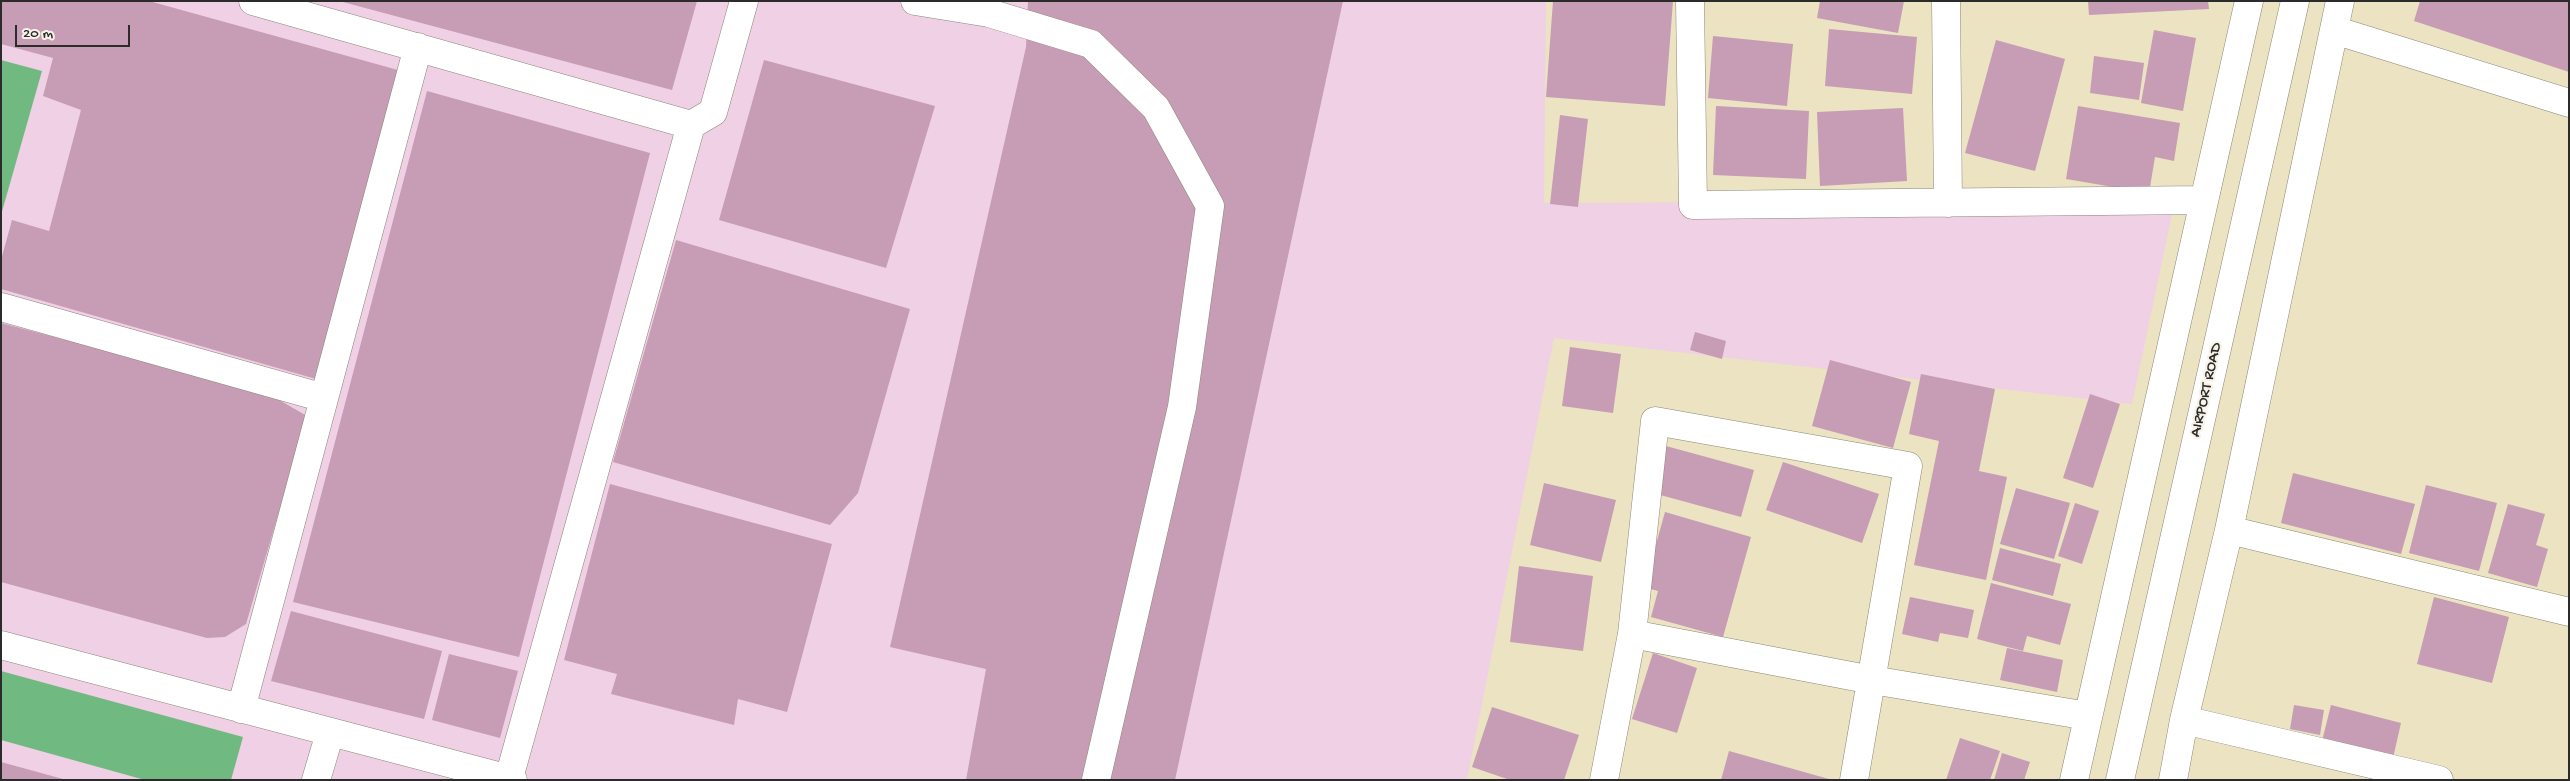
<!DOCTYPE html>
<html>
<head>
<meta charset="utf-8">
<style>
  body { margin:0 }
  #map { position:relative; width:2570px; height:781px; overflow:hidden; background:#ebe3c2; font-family:"Gochi Hand",sans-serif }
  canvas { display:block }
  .frame { position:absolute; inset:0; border:2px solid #2b2b2b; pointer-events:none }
  .scale { position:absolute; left:15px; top:25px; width:115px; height:22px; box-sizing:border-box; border:2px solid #2b2b2b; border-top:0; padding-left:6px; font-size:15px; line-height:18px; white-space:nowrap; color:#2b2b2b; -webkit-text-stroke:4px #f7f3e8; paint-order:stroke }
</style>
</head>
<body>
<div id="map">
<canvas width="2570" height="781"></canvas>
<div class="frame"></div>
<div class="scale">20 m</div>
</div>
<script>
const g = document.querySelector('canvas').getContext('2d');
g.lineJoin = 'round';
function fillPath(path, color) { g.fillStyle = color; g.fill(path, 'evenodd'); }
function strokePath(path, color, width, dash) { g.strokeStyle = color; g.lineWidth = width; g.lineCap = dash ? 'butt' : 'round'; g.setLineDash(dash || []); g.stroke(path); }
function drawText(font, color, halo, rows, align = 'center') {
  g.font = font + ' "Gochi Hand",sans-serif'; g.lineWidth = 4.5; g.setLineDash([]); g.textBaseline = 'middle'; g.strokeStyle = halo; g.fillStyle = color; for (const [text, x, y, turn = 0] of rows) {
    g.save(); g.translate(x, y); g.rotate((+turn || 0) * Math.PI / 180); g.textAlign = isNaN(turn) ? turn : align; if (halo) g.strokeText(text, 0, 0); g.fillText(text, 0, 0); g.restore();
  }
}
const built = new Path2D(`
  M1,1H1546L1544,203L2175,200L2132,404L1554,338L1467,780H1Z`);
const forest = new Path2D(`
  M1,60L42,71L1,215Z
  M1,671L243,737L231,780H145L1,740Z`);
const building = new Path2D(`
  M1,1H149L398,70L316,379L1,289V260L12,220L49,231L81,110L43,96L53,58L1,44Z
  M339,1H697L672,90Z
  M1028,1H1343L1175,780H966L986,669L890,647L1026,47Z
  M1553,1H1673L1665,106L1546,97Z
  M1820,1H1904L1898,33L1817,18Z
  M2088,1H2208L2209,9L2089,15Z
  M2420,1H2569V72L2414,21Z
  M1829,29L1917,37L1912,94L1825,86Z
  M2154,30L2196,38L2183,111L2141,103Z
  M1713,36L1793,44L1787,106L1708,98Z
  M1996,40L2065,59L2035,171L1965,153Z
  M2094,56L2144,63L2139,100L2090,93Z
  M764,60L935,106L886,268L719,220Z
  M427,91L650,153L519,657L293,602Z
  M1716,106L1809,111L1806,179L1713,175Z
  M2078,106L2180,123L2174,161L2155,157L2149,193L2066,179Z
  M1903,108L1907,181L1820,186L1817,112Z
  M1560,115L1588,119L1578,207L1550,204Z
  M676,240L910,309L858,493L830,525L613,462Z
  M1,323L267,393L307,416L246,624L225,637L207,638L1,582Z
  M1695,332L1726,341L1722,359L1690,350Z
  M1570,347L1621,354L1613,413L1562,406Z
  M1830,360L1911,382L1893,448L1812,426Z
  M1921,374L1995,389L1979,471L2007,477L1986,580L1914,565L1939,441L1909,434Z
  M2090,394L2120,404L2093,488L2063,478Z
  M1666,446L1754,470L1741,517L1653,493Z
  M1783,462L1879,494L1862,543L1766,510Z
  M2293,473L2415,504L2401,554L2281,523Z
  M1544,483L1616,500L1601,562L1530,545Z
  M610,484L832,544L787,712L738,699L734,725L611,694L617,674L564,660Z
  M2426,485L2497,503L2479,571L2409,553Z
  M2016,488L2070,503L2054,559L2000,544Z
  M2075,503L2099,511L2082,564L2058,556Z
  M2508,504L2545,514L2536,545L2548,549L2537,587L2488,573Z
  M1665,512L1751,537L1723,637L1651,617L1658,591L1644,587Z
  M2000,548L2061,564L2053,596L1992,580Z
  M1519,566L1593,576L1583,651L1510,642Z
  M1991,583L2071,604L2060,645L2027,636L2023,651L1977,639Z
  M1910,597L1974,610L1968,638L1940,633L1938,642L1902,634Z
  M2434,597L2509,617L2492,683L2417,664Z
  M291,611L442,651L424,719L271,681Z
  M2007,648L2063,660L2057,692L2000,680Z
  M1653,653L1697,668L1677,733L1632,719Z
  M449,654L518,671L500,738L432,720Z
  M2294,705L2324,710L2320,735L2290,729Z
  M2331,705L2401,723L2393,758L2322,741Z
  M1492,707L1579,735L1564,780H1510L1472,767Z
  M1960,738L2000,751L1990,780H1946Z
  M1729,751L1829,779V780H1721Z
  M2002,753L2030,762L2024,780H1994Z
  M1,762L63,779V780H1Z`);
const minor = new Path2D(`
  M253,1L691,125L713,112L744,1
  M915,1L989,13L1091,44L1156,108L1210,206L1182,407L1096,780
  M1690,1L1693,205L2204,200
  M1946,1L1948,203
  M2334,30L2569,103
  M1,307L324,398
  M2229,530L2569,612
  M1,645L513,780
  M241,709L418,47
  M2184,720L2439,780
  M509,778L691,125
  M316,780L330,733
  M1604,780L1632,634
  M1854,780L1908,466L1655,421L1632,634L1872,680L2088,716
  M2074,780L2249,1
  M2120,780L2295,1
  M2173,780L2184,720L2229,530L2340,1`);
const streetNames = [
  ["AIRPORT ROAD",2207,390,-77]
];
fillPath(built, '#f0d0e4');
fillPath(forest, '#70ba81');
fillPath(building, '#c79cb5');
strokePath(minor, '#8b8776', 29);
strokePath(minor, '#fff', 28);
drawText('16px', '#2b2b2b', '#f7f3e8', streetNames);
</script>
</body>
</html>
